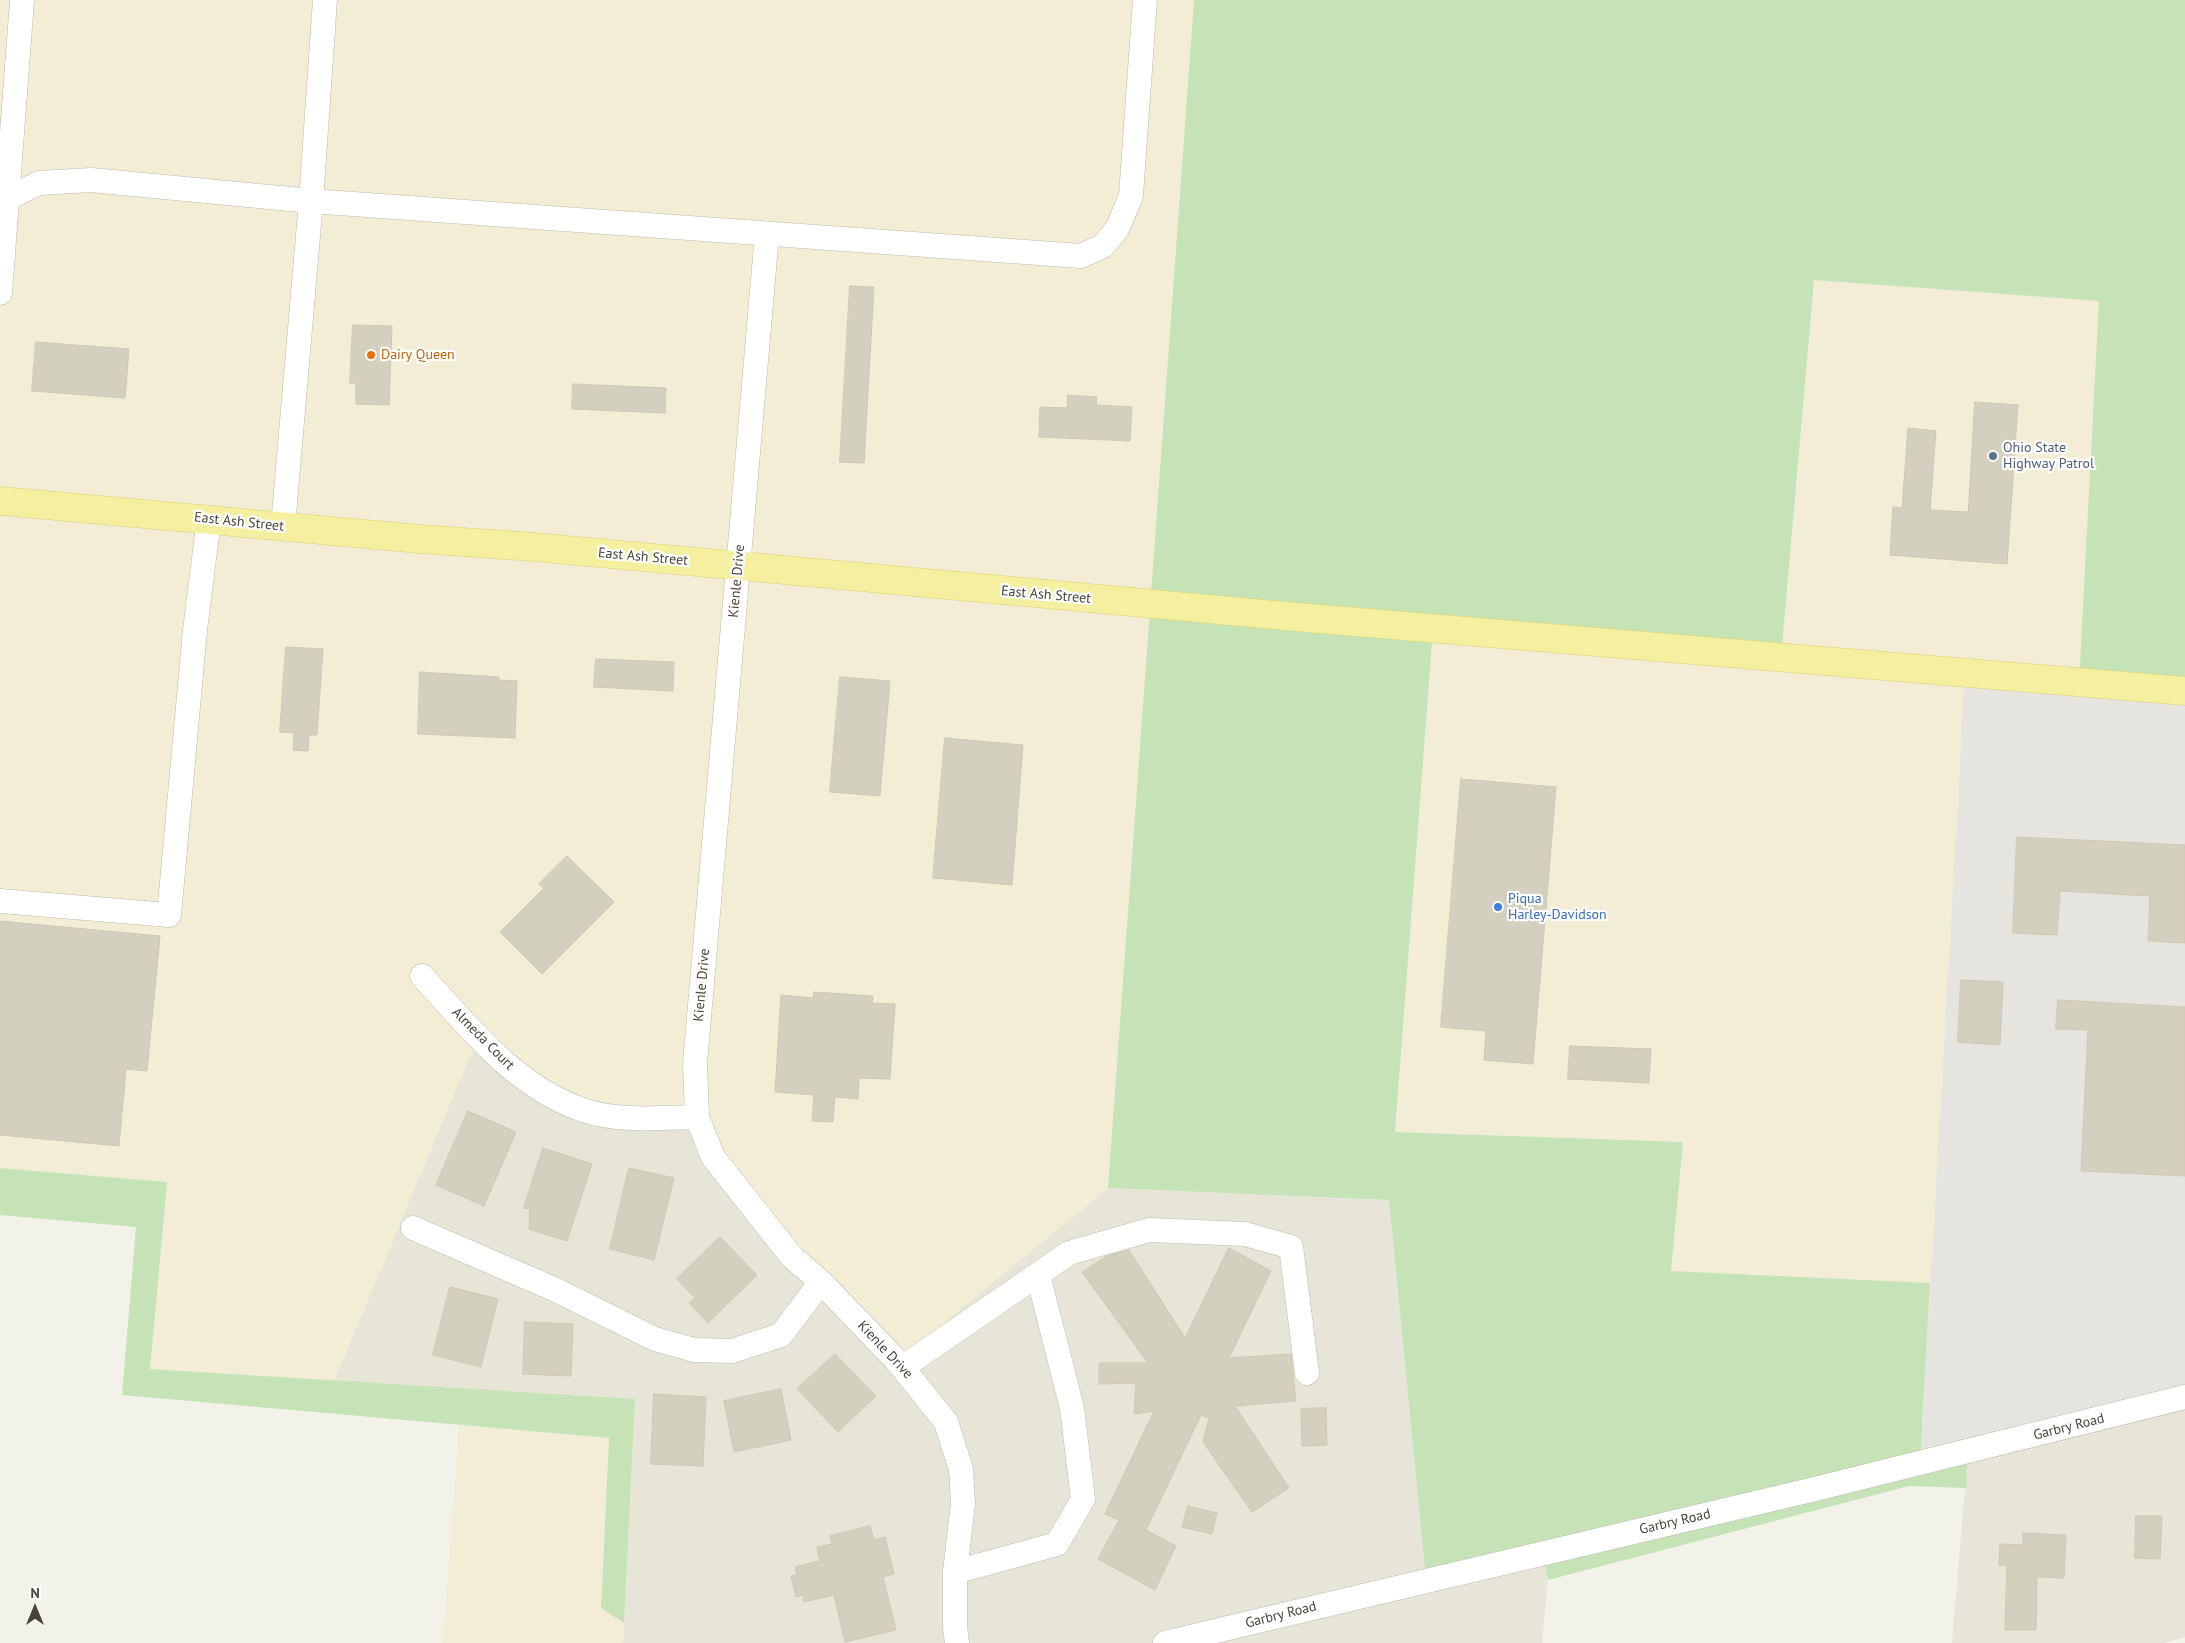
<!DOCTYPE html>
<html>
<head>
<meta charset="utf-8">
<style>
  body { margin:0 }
  #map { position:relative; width:2185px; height:1643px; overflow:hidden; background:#f3f2e9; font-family:"PT Sans",sans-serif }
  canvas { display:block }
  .north { position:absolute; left:10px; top:1583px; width:50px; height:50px; -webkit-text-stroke:4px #fff; paint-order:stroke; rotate:0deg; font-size:14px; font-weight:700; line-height:20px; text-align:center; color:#464438 }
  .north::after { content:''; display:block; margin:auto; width:18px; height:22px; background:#464438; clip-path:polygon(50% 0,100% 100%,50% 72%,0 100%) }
</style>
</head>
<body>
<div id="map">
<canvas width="2185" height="1643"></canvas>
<div class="north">N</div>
</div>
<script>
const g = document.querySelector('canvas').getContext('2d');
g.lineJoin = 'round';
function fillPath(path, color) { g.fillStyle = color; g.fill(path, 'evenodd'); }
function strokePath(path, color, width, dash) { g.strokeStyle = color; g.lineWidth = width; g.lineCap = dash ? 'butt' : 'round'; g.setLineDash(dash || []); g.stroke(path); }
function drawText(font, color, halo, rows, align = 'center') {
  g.font = font + ' "PT Sans",sans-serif'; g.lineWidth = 4.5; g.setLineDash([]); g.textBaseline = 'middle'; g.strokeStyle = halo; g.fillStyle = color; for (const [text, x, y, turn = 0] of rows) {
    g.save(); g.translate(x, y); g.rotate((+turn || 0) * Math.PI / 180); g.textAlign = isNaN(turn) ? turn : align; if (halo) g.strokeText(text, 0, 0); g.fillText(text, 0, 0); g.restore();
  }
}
const residential = new Path2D(`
  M478,1036L697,1117L897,1361L1108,1188L1389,1200L1426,1580L1542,1553L1548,1580L1542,1643H623L635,1399L334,1381Z
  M2185,1397V1637L2163,1643H1952L1968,1452Z`);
const commercial = new Path2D(`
  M0,0H1194L1108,1188L897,1361L821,1282L697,1117L584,1111L478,1037L334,1381L150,1369L166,1182L0,1168Z
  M1814,280L2100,301L2079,683L1965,674L1930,1283L1671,1271L1683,1142L1395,1132L1433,628L1781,658Z
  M459,1425L609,1438L601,1608L624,1623L623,1643H443Z`);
const industrial = new Path2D(`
  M1965,674L2185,691V1397L1920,1464Z`);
const green = new Path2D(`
  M1194,0H2185V691L2079,683L2099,301L1814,280L1781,658L1433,629L1395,1132L1683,1142L1671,1271L1930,1283L1920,1463L1968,1452L1966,1488L1909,1486L1548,1580L1542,1553L1426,1580L1389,1200L1108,1188Z
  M0,1168L167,1182L150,1369L635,1399L624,1623L601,1608L609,1438L122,1395L136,1227L0,1215Z`);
const building = new Path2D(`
  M850,286L874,287L864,463L840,462Z
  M353,325L392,326L389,405L356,404V383H350Z
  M36,342L129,349L125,398L32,391Z
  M573,384L666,388L665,413L572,409Z
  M1068,395L1097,397L1096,405L1132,407L1130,441L1039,437L1040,407L1067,408Z
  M1975,402L2018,405L2007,564L1890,555L1893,507L1902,508L1908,428L1936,431L1930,510L1968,512Z
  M286,647L323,649L317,735H309L308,751L293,750L294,733L280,732Z
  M596,659L674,662L673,691L594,687Z
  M420,672L499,677V680L517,681L515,738L418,734Z
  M840,677L890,681L880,796L830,792Z
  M945,738L1023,745L1012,885L933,878Z
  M1461,779L1556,787L1533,1064L1484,1060L1486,1031L1441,1027Z
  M2017,837L2185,845V943L2148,941L2150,896L2060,891L2057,935L2013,933Z
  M567,856L614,902L542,974L500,932L544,888L539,884Z
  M0,921L160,936L147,1071L126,1069L119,1146L0,1135Z
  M1961,980L2003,982L2000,1045L1958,1042Z
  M814,992L873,996L872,1003L895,1004L890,1079L859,1078L858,1099L835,1097L833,1122L812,1121L814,1095L775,1092L781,995L813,998Z
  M2058,1000L2185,1007V1176L2081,1171L2088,1030L2056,1029Z
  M1570,1046L1651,1049L1649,1083L1568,1079Z
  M468,1111L516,1132L484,1206L436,1185Z
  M543,1148L592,1164L567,1241L529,1229L530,1209L524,1208Z
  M629,1168L674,1178L654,1260L610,1249Z
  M720,1237L757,1275L708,1323L689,1303L695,1298L677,1279Z
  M1229,1248L1271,1271L1229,1358L1291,1354L1296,1401L1235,1406L1289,1488L1252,1512L1203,1442L1209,1418L1201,1415L1146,1530L1176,1546L1155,1590L1098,1559L1119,1520L1105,1514L1154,1411L1134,1414L1136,1383L1099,1384V1363H1148L1082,1272L1107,1256L1129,1250L1185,1338Z
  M450,1287L498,1299L481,1367L433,1355Z
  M525,1322L573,1324L571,1376L523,1374Z
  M835,1354L876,1396L838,1432L797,1389Z
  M781,1389L791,1440L734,1452L724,1401Z
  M654,1394L706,1397L703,1466L651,1464Z
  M1326,1408L1327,1445L1302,1446L1301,1409Z
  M1188,1506L1217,1513L1212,1534L1182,1527Z
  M2136,1516H2162L2160,1559L2135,1558Z
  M870,1526L874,1540L885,1537L894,1574L883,1577L896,1630L845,1642L834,1595L804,1602L803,1595L796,1597L791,1576L797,1575L795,1567L820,1561L817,1547L832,1544L830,1536Z
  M2023,1533L2066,1535L2064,1578L2037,1577L2036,1630H2005L2007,1565H1999L2000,1544L2023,1545Z`);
const minor = new Path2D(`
  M0,202L39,183L91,180L311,201L1081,256L1103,246L1117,229L1131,196L1145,0
  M767,234L695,1063L697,1117L713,1157L792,1257L821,1282L897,1361L946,1422L961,1469L963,1503L955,1572V1626L957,1643
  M0,293L22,0
  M283,526L311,201L325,0
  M0,901L169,915L195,630L209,519
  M422,976C469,1027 515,1087 583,1110C617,1122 661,1118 697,1117
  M413,1228L556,1290L655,1339L694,1350L732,1351L781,1335L821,1282
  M903,1367L1069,1253L1149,1230L1245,1234L1291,1247L1307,1373
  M955,1572L1057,1544L1083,1499L1072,1408L1038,1275
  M1165,1643L1815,1489L2185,1397`);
const major = new Path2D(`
  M0,501L420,539L534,547L1285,616L2185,691`);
const markers = [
  [371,355,5,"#e8710a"],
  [1993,456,5,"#5c6f8a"],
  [1498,907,5,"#3f7fe0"]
];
const foodNames = [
  ["Dairy Queen",381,355]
];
const serviceNames = [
  ["Ohio State",2003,448],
  ["Highway Patrol",2003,464]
];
const streetNames = [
  ["East Ash Street",239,522,6],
  ["East Ash Street",643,557,5],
  ["Kienle Drive",737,581,-85],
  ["East Ash Street",1046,595,5],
  ["Kienle Drive",702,985,-85],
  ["Almeda Court",483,1039,45],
  ["Kienle Drive",885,1350,47],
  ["Garbry Road",2069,1427,-14],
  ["Garbry Road",1675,1522,-13],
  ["Garbry Road",1281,1615,-14]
];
const shopNames = [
  ["Piqua",1508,899],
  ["Harley-Davidson",1508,915]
];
fillPath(residential, '#e6e5d8');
fillPath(commercial, '#f3edd6');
fillPath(industrial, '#e6e4de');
fillPath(green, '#c5e3b6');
fillPath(building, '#d4d0c0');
strokePath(building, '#cec9b3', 1);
strokePath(minor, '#bebcac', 25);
strokePath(major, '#d9d171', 29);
strokePath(minor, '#fff', 24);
strokePath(major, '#f5f0a0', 28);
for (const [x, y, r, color] of markers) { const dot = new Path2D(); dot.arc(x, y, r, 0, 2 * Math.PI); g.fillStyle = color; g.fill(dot); strokePath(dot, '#fff', 2); }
drawText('14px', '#c56008', '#fff', foodNames, 'left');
drawText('14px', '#4e5e75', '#fff', serviceNames, 'left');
drawText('14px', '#464438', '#fff', streetNames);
drawText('14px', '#366cbe', '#fff', shopNames, 'left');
</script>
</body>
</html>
